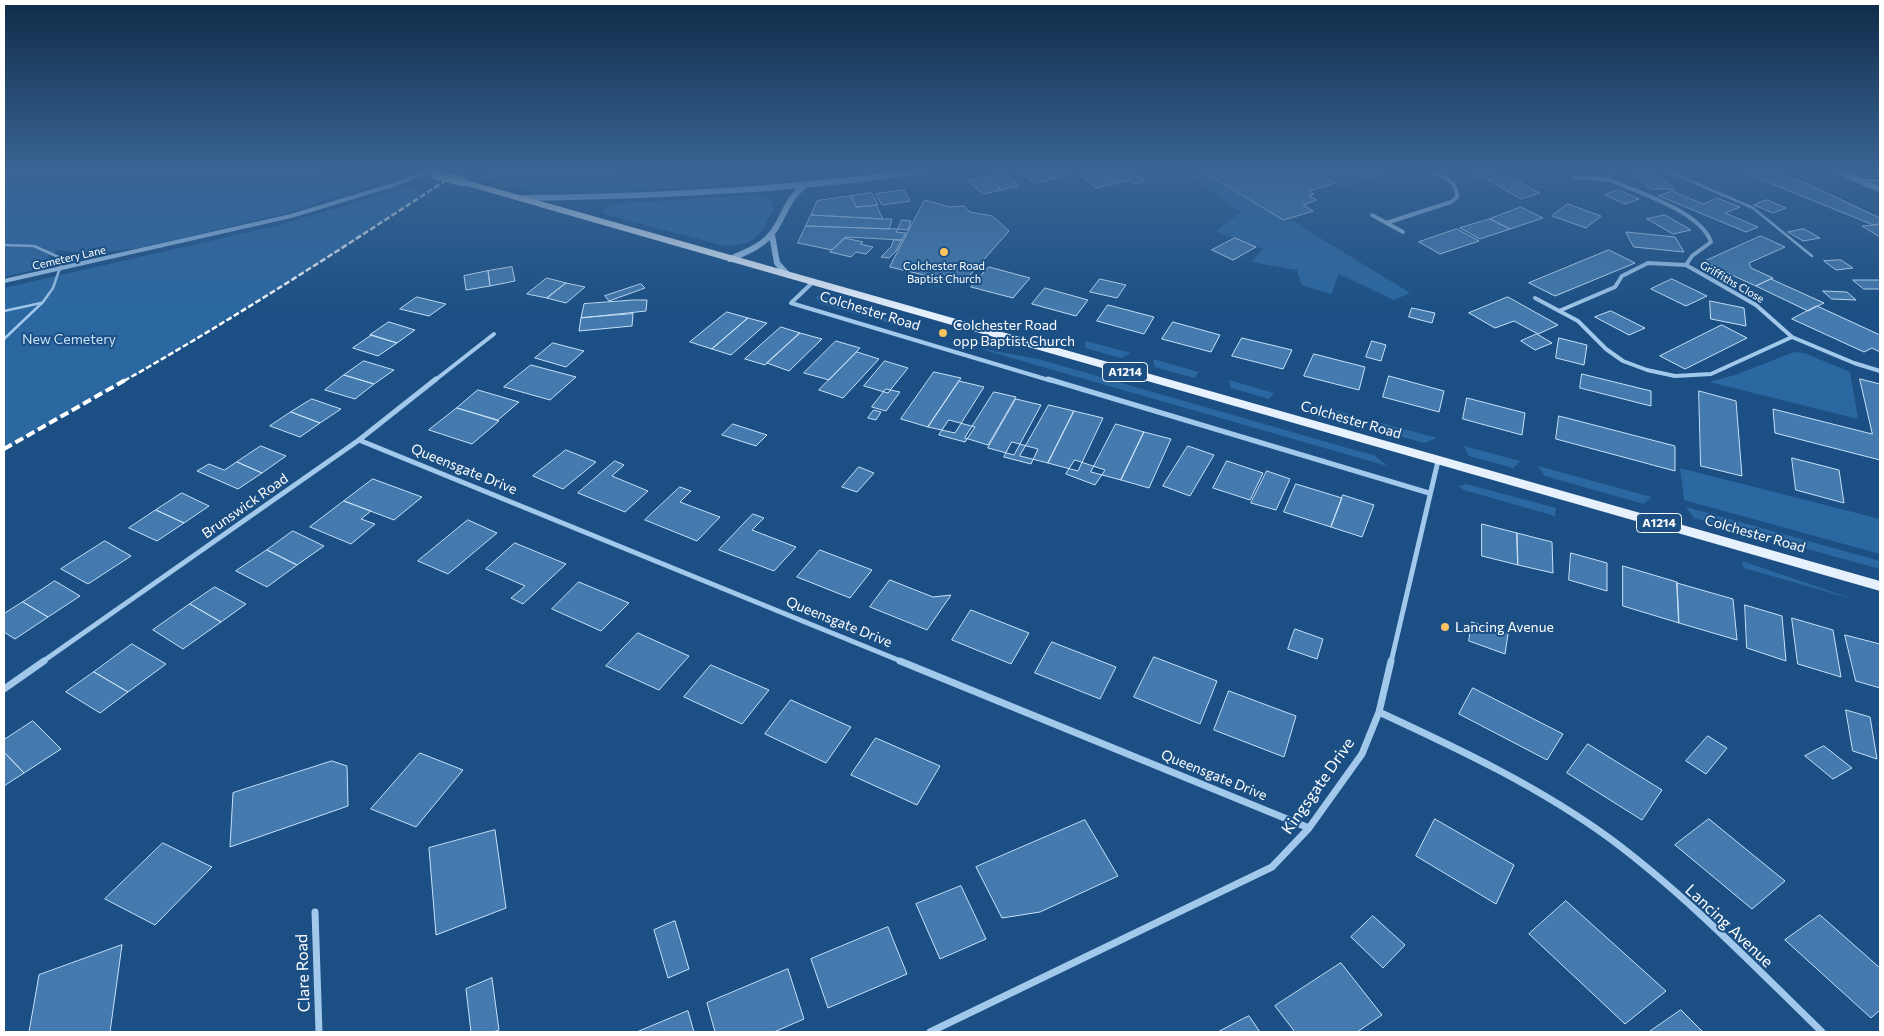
<!DOCTYPE html>
<html>
<head>
<meta charset="utf-8">
<style>
  body { margin:0 }
  #map { position:relative; width:1884px; height:1036px; overflow:hidden; background:#1c5084; font-family:Commissioner,sans-serif }
  canvas { display:block }
  .frame { position:absolute; inset:0; border:5px solid #fff; pointer-events:none }
</style>
</head>
<body>
<div id="map">
<canvas width="1884" height="1036"></canvas>
<div class="frame"></div>
</div>
<script>
const g = document.querySelector('canvas').getContext('2d');
g.lineJoin = 'round';
function fillPath(path, color) { g.fillStyle = color; g.fill(path, 'evenodd'); }
function strokePath(path, color, width, dash) { g.strokeStyle = color; g.lineWidth = width; g.lineCap = dash ? 'butt' : 'round'; g.setLineDash(dash || []); g.stroke(path); }
function drawText(font, color, halo, rows, align = 'center') {
  g.font = font + ' Commissioner,sans-serif'; g.lineWidth = 4; g.setLineDash([]); g.textBaseline = 'middle'; g.strokeStyle = halo; g.fillStyle = color; for (const [text, x, y, turn = 0] of rows) {
    g.save(); g.translate(x, y); g.rotate((+turn || 0) * Math.PI / 180); g.textAlign = isNaN(turn) ? turn : align; if (halo) g.strokeText(text, 0, 0); g.fillText(text, 0, 0); g.restore();
  }
}
const green = new Path2D(`
  M4,169H317L337,178L387,182L283,214L138,248L99,253H79L59,250L48,256L55,263L50,266L4,277Z
  M494,169H604L635,174L736,178L737,184L594,193L553,192L526,190L481,177Z
  M1309,169H1404L1407,170L1345,187Z
  M1200,172L1286,222L1291,220L1410,293L1394,300L1339,274L1331,294L1302,285L1297,270L1251,262L1263,249L1216,231L1241,212L1189,175Z
  M408,187L427,192L323,261L175,352L4,449V288L280,225Z
  M755,195C765,195 772,198 774,208C759,236 758,245 724,246L605,214L603,210L611,204Z
  M820,296L864,309L917,331L821,304L815,297Z
  M1086,341L1131,353L1121,358L1085,348Z
  M977,348L1038,359L1358,451L1374,455L1387,466Z
  M1794,352L1804,353L1850,372L1858,419L1709,382L1735,375Z
  M1153,359L1199,372L1194,378L1155,367Z
  M1229,380L1274,393L1269,399L1231,388Z
  M1303,402L1349,414L1338,419L1311,411Z
  M1381,423L1437,438L1424,443L1383,431Z
  M1464,446L1520,461L1513,468L1469,456Z
  M1538,466L1651,497L1644,504L1545,476Z
  M1680,468L1880,519V554L1684,500Z
  M1466,484L1556,508L1555,516L1464,490L1459,486Z
  M1686,507L1880,561V569L1694,518Z
  M1742,561L1856,600L1744,568Z`);
const building = new Path2D(`
  M1016,169H1039L1053,179L1035,183Z
  M1039,169H1062L1070,174L1053,179Z
  M1087,169H1098L1117,183L1096,188L1075,171Z
  M1098,169H1128L1145,181L1133,184L1128,180L1117,183Z
  M1198,169H1309L1335,183L1309,191L1314,194L1309,196L1317,200L1303,205L1313,211L1284,220Z
  M1462,169H1492L1499,172L1479,178Z
  M1735,169H1766L1803,182L1880,218V224L1874,225Z
  M1003,173L1019,186L1001,190L986,177Z
  M1635,174H1658L1675,189H1651Z
  M1506,175L1540,193L1521,199L1488,180Z
  M986,177L1001,190L983,194L968,181Z
  M904,190L910,201L882,205L876,194Z
  M1619,190L1639,199L1625,204L1605,195Z
  M1672,191L1703,204L1717,198L1740,207L1725,213L1758,227L1746,232L1659,196Z
  M872,193L878,205L856,207L851,196Z
  M851,196L856,207L876,205L883,219L811,215L817,201Z
  M925,200L950,207L964,206L970,212L992,216L1009,231L962,284L890,267Z
  M1767,200L1786,208L1773,213L1754,205Z
  M1568,204L1601,216L1586,228L1552,216Z
  M1521,207L1543,218L1510,229L1490,219Z
  M811,215L883,219H892L889,229L806,226Z
  M1665,215L1691,230L1673,234L1647,219Z
  M1490,219L1510,229L1480,239L1460,228Z
  M902,220L911,221L908,230L898,229Z
  M1880,224V237L1862,226L1874,225Z
  M806,226L898,229L896,232L906,233L902,240L846,237L832,250L798,243Z
  M1457,229L1479,241L1440,254L1419,242Z
  M1804,229L1820,238L1803,241L1788,232Z
  M1626,232L1675,237L1684,252L1634,247Z
  M1761,236L1785,247L1749,263L1751,268L1773,278L1756,286L1703,262Z
  M845,238L863,242L860,244L873,247L866,254L856,252L851,257L830,252Z
  M1235,238L1256,247L1233,260L1212,250Z
  M894,240H902L896,251L889,258L881,257L891,247Z
  M1609,250L1635,263L1555,296L1529,283Z
  M1841,260L1853,268L1836,270L1824,261Z
  M512,267L515,281L490,286L488,271Z
  M989,267L1030,278L1013,298L971,287Z
  M488,271L490,286L466,290L464,276Z
  M547,278L566,283L547,298L527,294Z
  M1100,279L1126,285L1117,298L1090,292Z
  M1672,279L1707,296L1686,306L1651,289Z
  M1771,279L1824,303L1808,311L1756,286Z
  M1853,280H1880V289H1864Z
  M566,283L585,287L566,303L547,298Z
  M641,284L645,288L609,301L605,296Z
  M1045,288L1088,300L1076,316L1032,304Z
  M1823,291L1847,292L1856,300L1832,299Z
  M417,297L446,304L429,316L400,309Z
  M1508,297L1558,325L1538,334L1514,321L1495,328L1469,313Z
  M633,300H647L646,311L581,318L584,304Z
  M1710,301L1744,308L1746,326L1711,319Z
  M1108,305L1154,317L1144,334L1097,321Z
  M1817,306L1880,335V352L1872,348L1864,352L1792,319Z
  M1412,308L1435,313L1432,323L1409,317Z
  M1611,311L1645,328L1629,335L1595,317Z
  M727,312L748,318L712,349L690,342Z
  M633,314L632,326L579,331L581,318Z
  M748,318L767,323L731,355L712,349Z
  M389,322L415,330L397,343L370,335Z
  M1173,322L1220,335L1211,352L1162,339Z
  M1722,325L1747,338L1685,369L1660,356Z
  M781,327L800,333L765,365L745,359Z
  M800,333L822,339L789,371L767,363Z
  M1537,334L1552,343L1535,350L1521,341Z
  M372,335L397,343L378,356L353,348Z
  M1242,338L1292,350L1283,369L1232,356Z
  M1559,338L1587,345L1584,365L1556,358Z
  M836,341L860,348L829,380L804,373Z
  M1372,341L1386,345L1381,361L1366,357Z
  M553,343L584,351L566,367L535,358Z
  M857,352L879,359L843,398L819,390Z
  M1314,354L1365,367L1359,390L1304,376Z
  M364,361L394,370L374,384L344,375Z
  M885,361L908,368L888,393L864,386Z
  M531,365L576,377L550,400L504,387Z
  M934,372L961,378L928,427L901,419Z
  M1582,374L1651,391V406L1580,388Z
  M344,375L374,384L355,399L325,390Z
  M1389,376L1444,391L1439,412L1383,397Z
  M1860,379L1880,384V460L1775,433L1773,409L1872,434Z
  M959,381L984,387L955,433L928,427Z
  M886,389L900,392L886,411L872,407Z
  M478,390L519,402L498,420L457,408Z
  M1699,391L1736,401L1742,476L1701,466Z
  M994,392L1016,397L988,445L965,438Z
  M1467,398L1525,413L1522,435L1463,419Z
  M312,399L341,409L320,423L291,412Z
  M1016,399L1041,405L1014,455L988,448Z
  M1049,405L1074,411L1048,463L1020,456Z
  M457,408L499,421L472,444L429,430Z
  M874,410L881,412L876,420L868,418Z
  M1074,411L1103,418L1078,471L1048,463Z
  M291,412L320,423L300,437L270,426Z
  M1559,416L1675,446V471L1556,439Z
  M949,420L975,427L965,442L939,435Z
  M733,424L767,435L756,446L722,435Z
  M1116,424L1144,432L1121,480L1091,472Z
  M1144,432L1171,439L1149,488L1121,480Z
  M1012,442L1038,449L1031,464L1004,457Z
  M261,446L286,456L262,473L237,462Z
  M1188,446L1214,455L1190,496L1163,486Z
  M566,450L596,462L563,489L533,476Z
  M1792,458L1839,470L1844,503L1796,490Z
  M1075,460L1105,470L1095,485L1066,474Z
  M615,461L624,465L612,476L648,491L625,512L578,493Z
  M1227,461L1263,473L1250,500L1213,488Z
  M237,462L262,473L238,489L197,471L209,464L224,470Z
  M859,467L874,473L857,492L842,487Z
  M1267,471L1290,479L1276,510L1251,503Z
  M373,479L422,497L394,520L344,501Z
  M1296,484L1342,498L1331,527L1284,512Z
  M680,487L691,491L680,502L720,517L697,541L645,520Z
  M182,493L209,506L184,523L156,510Z
  M1343,495L1374,505L1362,537L1331,527Z
  M344,501L371,511L361,519L375,524L351,544L310,527Z
  M156,510L184,523L157,541L129,528Z
  M753,514L764,518L752,530L796,547L774,571L719,550Z
  M468,520L497,533L448,574L418,561Z
  M1482,524L1517,533L1518,565L1482,556Z
  M293,531L324,546L297,565L267,550Z
  M1517,533L1552,542L1553,573L1518,565Z
  M105,541L131,556L88,584L61,569Z
  M515,543L566,564L523,604L511,598L525,586L486,569Z
  M267,550L297,565L267,587L236,571Z
  M820,550L872,570L850,598L797,577Z
  M1571,553L1607,563V591L1569,580Z
  M1623,566L1677,582L1679,623L1623,606Z
  M890,580L933,597L951,595L927,630L870,607Z
  M55,581L80,596L48,617L23,602Z
  M579,582L629,603L601,631L552,609Z
  M1677,583L1733,599L1737,640L1679,623Z
  M215,587L246,604L221,622L190,604Z
  M23,602L48,617L15,639L4,632V614Z
  M190,604L221,622L183,649L153,630Z
  M1745,605L1782,616L1786,661L1747,648Z
  M971,610L1029,633L1011,664L952,640Z
  M1792,618L1833,630L1841,677L1798,664Z
  M1472,622L1508,634L1505,654L1469,641Z
  M1295,629L1323,639L1317,659L1288,649Z
  M638,633L689,656L659,690L606,666Z
  M1845,635L1880,644V688L1856,681Z
  M1052,642L1116,667L1100,699L1035,673Z
  M132,644L166,664L128,692L94,672Z
  M1154,657L1217,681L1200,724L1134,697Z
  M711,665L769,690L742,724L684,697Z
  M94,672L128,692L100,713L66,692Z
  M1473,688L1563,734L1547,760L1459,714Z
  M1229,691L1296,716L1284,757L1214,730Z
  M791,700L851,727L826,763L765,734Z
  M1846,710L1870,717L1877,759L1853,751Z
  M33,721L61,749L24,773L4,752V740Z
  M1708,736L1727,748L1706,774L1686,761Z
  M876,738L940,766L917,805L851,775Z
  M1588,744L1662,790L1642,820L1567,773Z
  M1824,746L1852,768L1833,779L1805,756Z
  M4,752L24,773L4,786Z
  M420,753L463,770L416,827L371,809Z
  M332,761L347,766L348,806L230,847L233,793Z
  M1435,819L1514,865L1496,904L1416,856Z
  M1709,819L1785,881L1752,909L1675,845Z
  M1085,820L1118,876L1040,912L1002,918L976,867Z
  M495,830L506,908L436,935L429,848Z
  M163,843L212,867L155,925L105,899Z
  M961,886L986,939L940,959L916,904Z
  M1566,901L1666,991L1625,1024L1529,934Z
  M1820,915L1880,968V1010L1871,1018L1785,940Z
  M1373,916L1405,945L1383,968L1351,937Z
  M675,921L689,969L668,978L654,930Z
  M888,927L907,974L828,1008L811,959Z
  M122,945L110,1032H29L39,975Z
  M1341,963L1382,1015L1357,1032H1295L1275,1006Z
  M788,969L804,1019L774,1032H715L707,1003Z
  M492,978L499,1030L493,1032H471L466,989Z
  M1681,1010L1703,1032H1649Z
  M688,1011L694,1032H637Z
  M1249,1016L1260,1032H1218Z`);
const service = new Path2D(`
  M1663,169L1753,208L1812,256
  M1858,179L1880,181
  M4,245L34,246L63,259L53,288L43,302L4,339
  M4,311L41,303`);
const minorFar2 = new Path2D(`
  M1611,169L1610,180C1638,192 1701,212 1711,242L1692,256L1686,265L1756,305L1792,337L1854,363L1880,371
  M1575,177L1610,180
  M1372,215L1403,232
  M1386,223L1451,202L1457,197C1458,180 1439,175 1426,169
  M4,281L291,216L393,185L426,172
  M813,282L791,303L1052,381
  M1535,298L1578,321L1606,349L1623,361L1647,370L1675,376L1711,374L1792,337
  M1559,311L1615,287L1622,276L1648,263L1686,265
  M434,381L494,334`);
const minorFar1 = new Path2D(`
  M1048,379L1429,493
  M359,440L903,662
  M42,662L359,440L436,379
  M1391,662L1438,461`);
const minor = new Path2D(`
  M900,661L1309,828
  M4,689L44,661
  M1379,712C1459,749 1540,787 1612,840C1688,897 1754,966 1822,1032
  M315,912L319,1032
  M930,1032L1272,867L1309,828L1362,754L1379,712L1391,661`);
const tertiary = new Path2D(`
  M1831,169L1880,189
  M522,198C660,196 797,190 934,169
  M772,235L777,263L788,275
  M730,259C747,252 765,245 775,229C785,214 788,198 803,187`);
const primary = new Path2D(`
  M411,169H423L440,175L436,177Z
  M460,180H466L1880,581V591L460,184Z`);
const railFar1 = new Path2D(`
  M124,381C240,315 352,242 463,169`);
const rail = new Path2D(`
  M4,449L127,379`);
const primaryBridge = new Path2D(`
  M436,175L463,182`);
const markers = [
  [944,252,5,"#fbc460"],
  [943,333,5,"#fbc460"],
  [1445,627,5,"#fbc460"]
];
const farStreetnames = [
  ["Cemetery Lane",69,258,-13],
  ["Griffiths Close",1732,282,30]
];
const farPoinames = [
  ["Colchester Road",944,266],
  ["Baptist Church",944,279]
];
const shields = [
  [1125,372,45],
  [1659,523,45]
];
const shieldNames = [
  ["A1214",1125,372],
  ["A1214",1659,523]
];
const streetNames = [
  ["Colchester Road",870,311,17],
  ["Colchester Road",1351,420,16],
  ["Queensgate Drive",464,469,22],
  ["Brunswick Road",245,506,-35],
  ["Colchester Road",1755,534,16],
  ["Queensgate Drive",839,622,22],
  ["Queensgate Drive",1214,775,22]
];
const poiNames = [
  ["Colchester Road",953,325],
  ["opp Baptist Church",953,341],
  ["Lancing Avenue",1455,627]
];
const parkNames = [
  ["New Cemetery",69,339]
];
const nearStreetnames = [
  ["Kingsgate Drive",1318,786,-55],
  ["Lancing Avenue",1729,926,43],
  ["Clare Road",303,973,-92]
];
fillPath(green, '#2b68a1');
fillPath(building, '#447aad');
strokePath(building, '#c7e1f8', 1);
strokePath(service, '#a2c8eb', 2.5);
strokePath(minorFar2, '#a2c8eb', 4);
strokePath(minorFar1, '#a2c8eb', 5);
strokePath(minor, '#a2c8eb', 7);
strokePath(tertiary, '#a2c8eb', 6);
fillPath(primary, '#e7f1fe');
strokePath(railFar1, '#fff', 2.5, [6, 2.5]);
strokePath(rail, '#fff', 4, [9, 4]);
strokePath(primaryBridge, '#e7f1fe', 9);
const sky = g.createLinearGradient(0, 0, 0, 314);
sky.addColorStop(0, '#0f2c49');
sky.addColorStop(0.54, '#3a6494');
sky.addColorStop(1, '#3a649400');
g.fillStyle = sky;
g.fillRect(0, 0, 1884, 314);
for (const [x, y, r, color] of markers) { const dot = new Path2D(); dot.arc(x, y, r, 0, 2 * Math.PI); g.fillStyle = color; g.fill(dot); strokePath(dot, '#1c5084', 2); }
drawText('11px', '#fff', '#1c5084', farStreetnames);
drawText('11px', '#fff', '#1c5084', farPoinames);
for (const [x, y, w] of shields) { const box = new Path2D(); box.roundRect(x - w / 2, y - 9.5, w, 19, 4); g.fillStyle = '#1c5084'; g.fill(box); strokePath(box, '#fff', 1); }
drawText('bold 12px', '#fff', null, shieldNames);
drawText('14px', '#fff', '#1c5084', streetNames);
drawText('14px', '#fff', '#1c5084', poiNames, 'left');
drawText('14px', '#c7e1f8', '#1c5084', parkNames);
drawText('16px', '#fff', '#1c5084', nearStreetnames);
</script>
</body>
</html>
